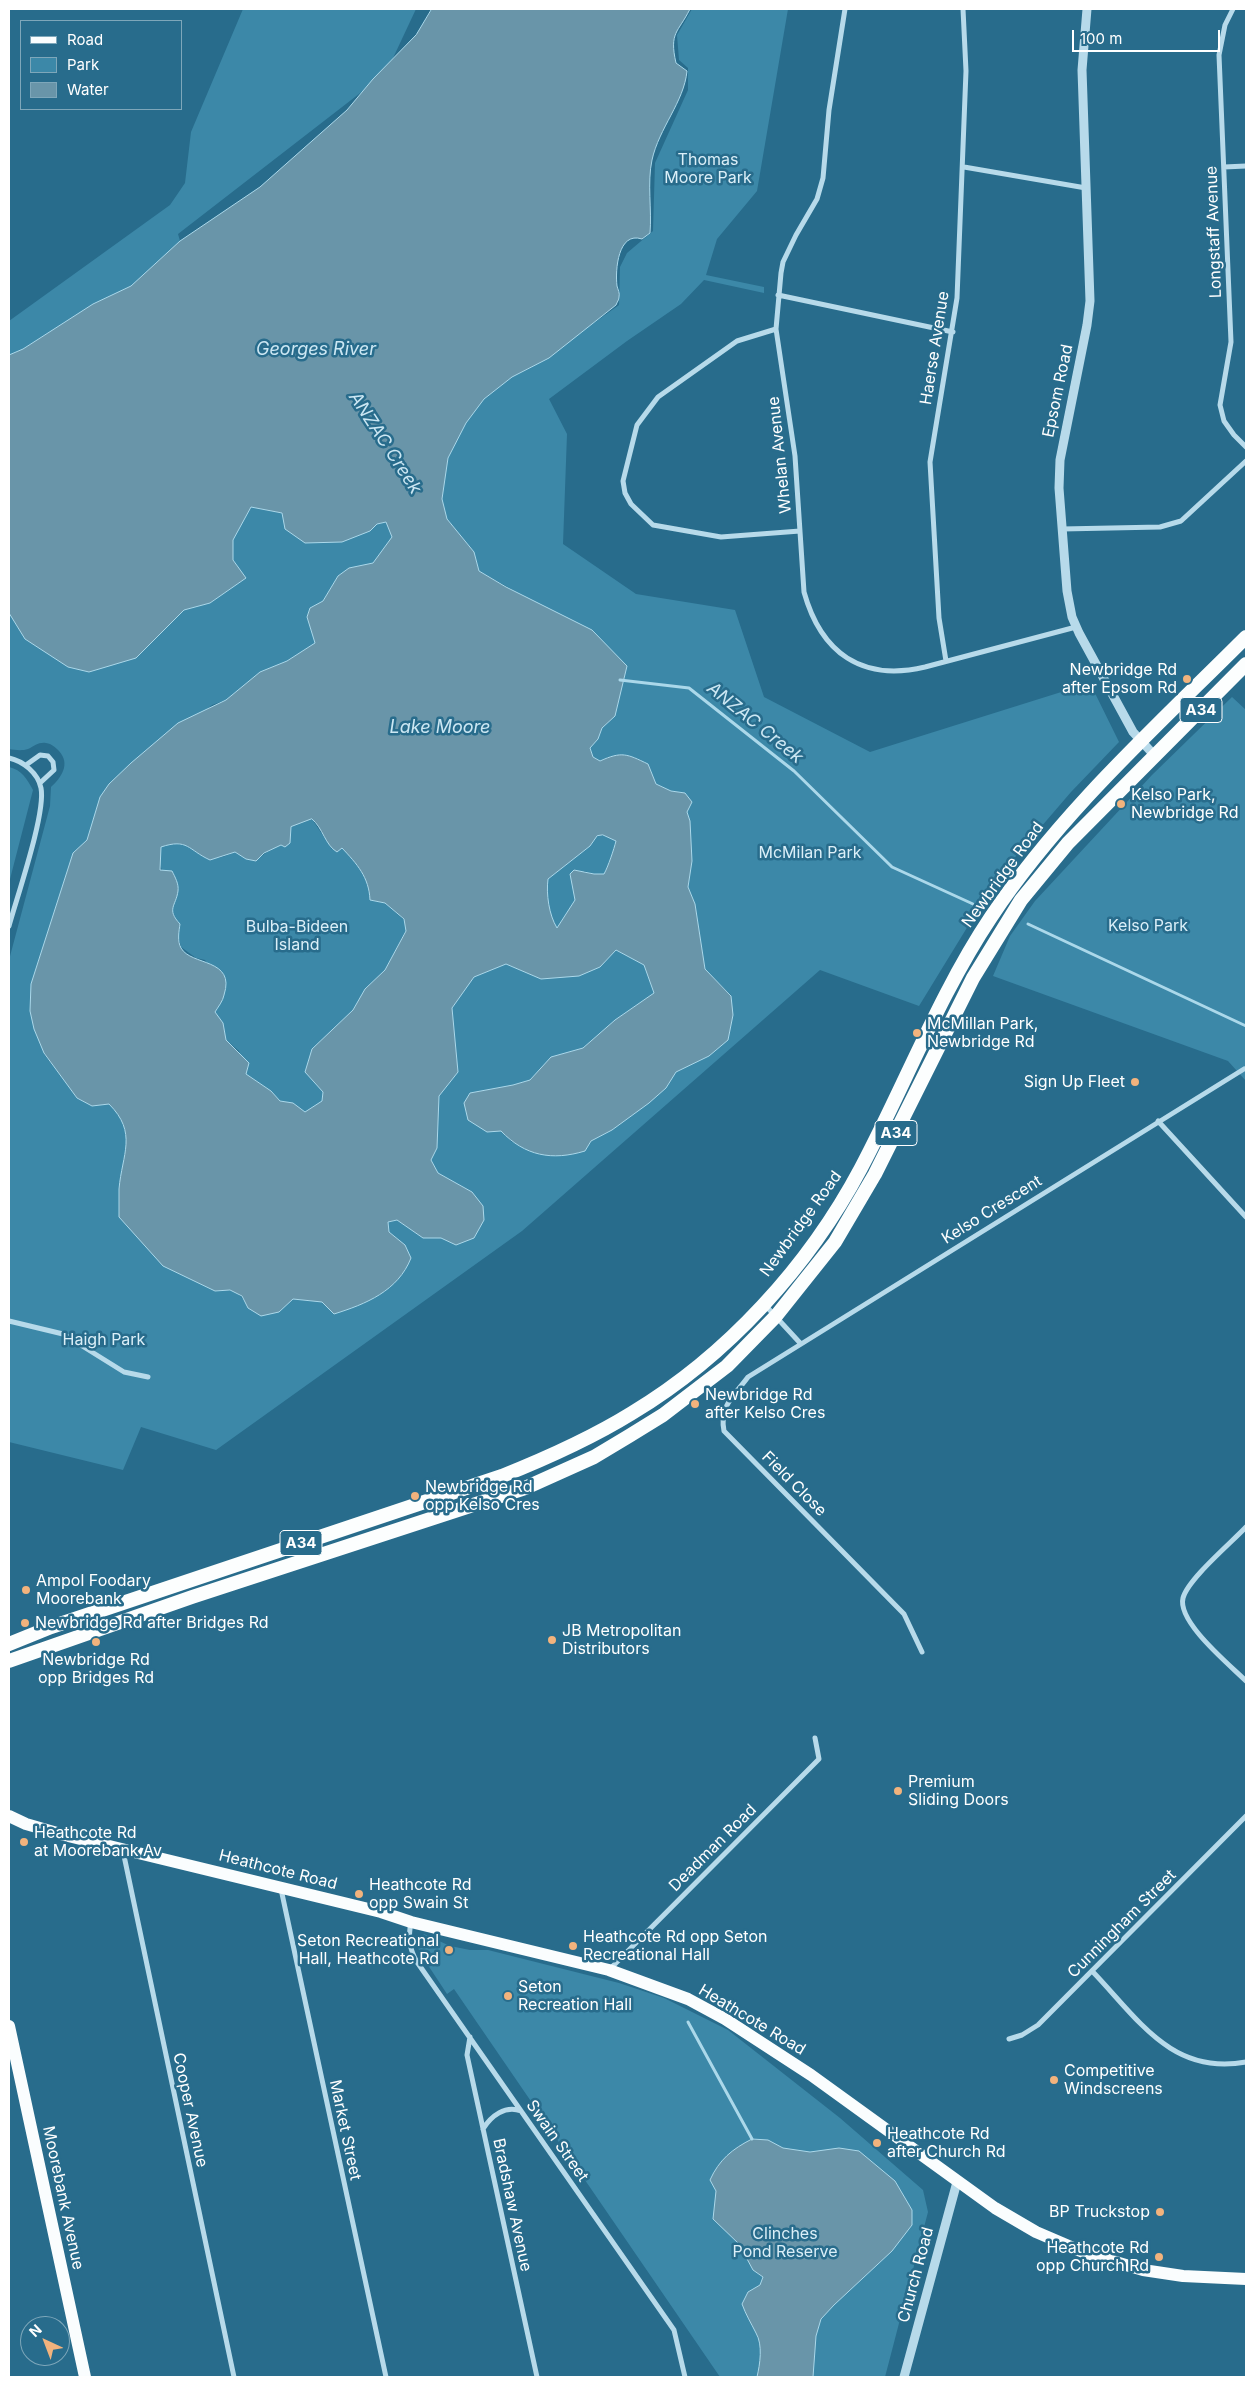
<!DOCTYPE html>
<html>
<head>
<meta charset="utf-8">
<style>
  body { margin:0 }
  #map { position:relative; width:1255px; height:2386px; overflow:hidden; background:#286c8c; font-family:Inter,sans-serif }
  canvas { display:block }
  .frame { position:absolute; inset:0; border:10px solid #fff; pointer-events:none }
  .legend { position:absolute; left:20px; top:20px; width:162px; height:90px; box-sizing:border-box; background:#286c8c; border:1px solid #7ea7ba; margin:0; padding:6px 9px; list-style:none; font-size:15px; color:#fff }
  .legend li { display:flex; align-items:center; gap:10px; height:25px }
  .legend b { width:25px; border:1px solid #7ea7ba }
  .north { position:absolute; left:20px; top:2316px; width:50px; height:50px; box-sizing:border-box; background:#286c8c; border:1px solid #7ea7ba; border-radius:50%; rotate:317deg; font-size:14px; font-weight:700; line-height:20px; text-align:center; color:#fff }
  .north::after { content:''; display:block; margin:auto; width:18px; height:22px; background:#f2b37d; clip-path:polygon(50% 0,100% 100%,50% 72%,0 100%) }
  .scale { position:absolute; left:1072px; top:30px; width:148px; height:22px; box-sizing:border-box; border:2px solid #fff; border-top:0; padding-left:6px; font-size:15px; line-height:18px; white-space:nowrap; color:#fff; -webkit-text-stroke:4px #286c8c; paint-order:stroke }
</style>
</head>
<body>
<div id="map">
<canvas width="1255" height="2386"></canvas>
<div class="frame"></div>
<ul class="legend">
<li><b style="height:6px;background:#fafdfe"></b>Road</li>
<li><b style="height:14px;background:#3c88a8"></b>Park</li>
<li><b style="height:14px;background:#6995a9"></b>Water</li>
</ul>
<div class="north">N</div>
<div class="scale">100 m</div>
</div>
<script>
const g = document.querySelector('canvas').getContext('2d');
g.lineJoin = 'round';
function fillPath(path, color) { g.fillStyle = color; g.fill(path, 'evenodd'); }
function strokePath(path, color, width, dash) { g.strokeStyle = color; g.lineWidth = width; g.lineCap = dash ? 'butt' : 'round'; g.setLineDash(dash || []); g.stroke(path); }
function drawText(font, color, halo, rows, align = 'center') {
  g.font = font + ' Inter,sans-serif'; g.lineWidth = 5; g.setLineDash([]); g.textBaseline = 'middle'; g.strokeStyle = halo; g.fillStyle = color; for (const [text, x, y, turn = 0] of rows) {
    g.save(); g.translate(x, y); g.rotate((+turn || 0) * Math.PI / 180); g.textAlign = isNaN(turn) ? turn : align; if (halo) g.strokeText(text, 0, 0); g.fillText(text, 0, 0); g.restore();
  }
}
const green = new Path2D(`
  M243,9H416L386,73L178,234L180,241L131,286L93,304L23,349L9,355V321L170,205L185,183L191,132Z
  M692,9H788L757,191L717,239L706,275L764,287V293L704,280L681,304L627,341L549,399L567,434L563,544L636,594L735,610L764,697L870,752L1090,683L1119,742L1071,792L998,877L919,1006L820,970L522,1231L216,1450L141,1427L123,1470L9,1442V960L50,806L51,787C61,778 71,764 59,751C55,747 52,744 46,743C38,742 35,746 28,749C22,751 15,750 9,749V613L25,639L46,650L136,658L184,610L210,603L246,578L233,560V539L251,507L370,531L377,524L386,522L392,537L373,563L349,568L338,576L323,601L310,608L307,617L315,643L287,661L260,672L226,700L212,705L100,797L87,840L73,853L31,984L44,1054L77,1098L92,1106L109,1104L121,1116L127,1138L119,1189L215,1291C233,1289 240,1291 248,1308L279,1312L293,1299L322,1302L405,1245L389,1232L388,1222L397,1220L423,1238H441L456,1244L472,1192L438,1173L431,1160L437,1148L439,1096L458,1072L452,1008L474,977L506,964L541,979L600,967L616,950L644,965L654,993L615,1020L583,1048L551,1057L530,1080L513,1085L470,1093L487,1132L501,1131L512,1142L585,1151L591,1141L612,1130L666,1088L675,1072L709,1056L731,995L705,969L695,904L688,887L692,861L690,821L686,812L685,793L671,791L656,784L648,764C627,754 622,751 599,761L593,757L590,748L598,739L602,728L615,716L536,603L479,571L474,552L447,519L442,499L448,458L466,423L484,399L512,377L532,367L619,305L620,267L627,253L653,231L655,163L688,90V68L679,60L677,35Z
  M1232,697L1246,710V1081L1228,1061L993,976L1010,936L1035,901L1152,775Z
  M9,767C22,770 27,779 33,790L9,883Z
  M312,819L332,849L342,848C357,864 369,877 370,900L385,903L404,920L406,930L385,970L365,989L353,1010L312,1049L305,1072L323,1092L322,1102L305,1113L293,1103L280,1101L271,1091L246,1074L239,1051L226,1040L223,1023L215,1012L224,995L205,960L196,958L181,947L178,935L180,924C170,913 171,904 178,891C163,874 158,871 160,847C195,836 191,859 216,858C222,858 230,854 235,852L246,859L256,861C265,852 277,845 290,843L291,827Z
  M603,835L616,841C614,849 608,866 604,874H594L584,871L575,890V900L557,928C549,915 546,894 548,879L590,846L597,836Z
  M424,1934L450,1946L470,1950H488L619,1983L664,1998L728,2030L840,2118L923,2190L928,2212L885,2377H720L454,1989L447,1994L420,1953L416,1942Z`);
const water = new Path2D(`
  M432,9H690C678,33 669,32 676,63L687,71C684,102 659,128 652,160C647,183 652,210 650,233L642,239C618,231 615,270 617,286C618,290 620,293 619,297C619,300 617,302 616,305L549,358L512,377L484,399L466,423L448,458L442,499L447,519L474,552L479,571L506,587L592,630L627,666L615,716L602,728L598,739L590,748L593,757L600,761C622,751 627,754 648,764L656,784L671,791L685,793L692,802L687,812L690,821L692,861L688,887L695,904L705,969L731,996L733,1015L728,1040L709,1056L676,1072L666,1088L649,1103L612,1130L591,1141L585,1151C552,1161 525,1156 501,1131L487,1132L468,1120L464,1103L470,1093L513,1085L530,1080L551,1057L583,1048L615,1020L654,993L644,965L616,950L600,967L579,976L541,979L506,964L474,977L452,1008L458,1072L439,1096L437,1148L431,1160L438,1173L472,1192L483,1206L484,1220L474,1238L456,1245L441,1238H423L397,1220L388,1222L389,1232L405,1245L411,1258C398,1291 366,1304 334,1314L322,1302L293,1299L279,1312L261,1316L248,1308L242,1296L230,1290L215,1291L163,1266L119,1217C119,1208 119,1198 119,1189C122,1154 138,1133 109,1104L92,1106L77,1098L44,1053L34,1029L30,1011L31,984L73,853L87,840L100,797L109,784L131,763L178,723L226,700L260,672L287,661L315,643L307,617L310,608L323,601L338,576L349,568L373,563L392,537L386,522L377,524L370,531L342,542L305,543L285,529L282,513L251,507L233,540V560L246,578L210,603L184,610L136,658L89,672L68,667L25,639L9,613V355L23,349L93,304L131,286L180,241L260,187L347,110L373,79L416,35ZM312,819C323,828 325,845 337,852L342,848C357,864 369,877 370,900L385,903L404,919L406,931L385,970L365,989L353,1010L312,1049L305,1072L323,1092L322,1101L305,1112L293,1103L280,1101L271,1091L246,1074L249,1063L226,1040L223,1023L215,1012C218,1007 223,1001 224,995C236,958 191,966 181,948C177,941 179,931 180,924C166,909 176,906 178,891C179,884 175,877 172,871L160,870L161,847C188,838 188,850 210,860L235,852L246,859L256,861L264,853L281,845L285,847L290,843L291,827ZM603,835L616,841C614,849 608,867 604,874H594L574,870L570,874L575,900L557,928C549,915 546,894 548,879L590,846L597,836Z
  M752,2139L768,2140L783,2148L810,2152L839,2148L859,2151L895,2181L912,2210V2225L892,2251L834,2305L821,2319L816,2336L813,2377H757C760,2364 763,2345 756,2333C751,2323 746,2315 742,2304L748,2292L760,2285L763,2277L753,2270L739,2244L713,2219L716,2191L710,2180C719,2160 732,2149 752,2139Z`);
const stream = new Path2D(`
  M620,680L689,688L794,771L892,867L973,904
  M1028,924L1246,1026
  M688,2022L752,2139`);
const minor = new Path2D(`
  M845,9L829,110L823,178L817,199L796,235L783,262L781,273L776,329L795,456L804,592C821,653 862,682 925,667L1076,627
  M1233,9L1225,25L1219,55L1231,342L1220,405L1224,421L1234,435L1246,447
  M964,167L1086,188
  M1224,167L1246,166
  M778,295L953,332
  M776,329L737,341L658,397L637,425L623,481L625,493L631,504L653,525L721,537L800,531
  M1062,529L1160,527L1181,521L1246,461
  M946,661L939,618L930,462L957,298L966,71L963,9
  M9,758C23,761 38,773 41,788C46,813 17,897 9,926
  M26,765L40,755L48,756L53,762L54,770L40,783
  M1158,1121L1246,1217
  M766,1306L801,1344
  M9,1321L63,1334L124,1372L148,1377
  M1246,1527C1231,1543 1188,1579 1183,1598C1177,1622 1230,1665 1246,1681
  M922,1652L904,1614L724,1431C719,1406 734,1396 748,1377L1244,1069
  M123,1851L234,2377
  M281,1889L386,2377
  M411,1922C408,1938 409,1948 417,1962L674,2330L685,2377
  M609,1970L819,1759L815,1738
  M1093,1972C1138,2019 1172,2076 1246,2062
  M470,2037L467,2055L537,2377
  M1009,2039L1022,2035L1038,2025L1246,1816
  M483,2129C491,2116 505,2105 521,2111`);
const tertiary = new Path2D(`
  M1087,9L1082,70L1090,301L1087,325L1060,460L1059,488L1067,591L1072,617L1079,633L1133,732L1155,756
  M904,2377L957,2182`);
const primary = new Path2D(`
  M9,1816L26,1824L64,1835L381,1912L411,1922L609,1970L688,1999L725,2019L811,2075L995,2208L1036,2232L1085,2253L1143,2270L1183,2276L1246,2279
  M9,2026L85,2377`);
const trunk = new Path2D(`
  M9,1644L51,1627L502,1476C547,1458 590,1439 632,1413C727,1356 809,1266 861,1168C904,1087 940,993 991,917C1061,812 1157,726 1246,637
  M9,1661L192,1597L525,1488L594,1457L629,1436L663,1415L727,1366L776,1316L835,1242L875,1174L973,978L1021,900L1068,843L1246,664`);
const markers = [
  [1187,679,5,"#f2b37d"],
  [1121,804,5,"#f2b37d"],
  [917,1033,5,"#f2b37d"],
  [1135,1082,5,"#f2b37d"],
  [695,1404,5,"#f2b37d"],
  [415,1496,5,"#f2b37d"],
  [26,1590,5,"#f2b37d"],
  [25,1623,5,"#f2b37d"],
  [552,1640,5,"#f2b37d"],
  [96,1642,5,"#f2b37d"],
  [898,1791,5,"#f2b37d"],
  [24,1842,5,"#f2b37d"],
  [359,1894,5,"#f2b37d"],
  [573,1946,5,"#f2b37d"],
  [449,1950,5,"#f2b37d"],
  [508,1996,5,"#f2b37d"],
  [1054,2080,5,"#f2b37d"],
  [877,2143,5,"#f2b37d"],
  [1160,2212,5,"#f2b37d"],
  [1159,2257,5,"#f2b37d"]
];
const shields = [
  [1201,710,42],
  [896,1133,42],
  [301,1543,42]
];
const shieldNames = [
  ["A34",1201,710],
  ["A34",896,1133],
  ["A34",301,1543]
];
const parkNames = [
  ["Thomas",708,160],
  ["Moore Park",708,178],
  ["McMilan Park",810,853],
  ["Kelso Park",1148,926],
  ["Bulba-Bideen",297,927],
  ["Island",297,945],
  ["Haigh Park",104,1340],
  ["Clinches",785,2234],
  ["Pond Reserve",785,2252]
];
const streetNames = [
  ["Longstaff Avenue",1214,232,-92],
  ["Haerse Avenue",935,348,-81],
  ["Epsom Road",1058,391,-78],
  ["Whelan Avenue",780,455,-96],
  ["Newbridge Road",1003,875,-54],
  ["Kelso Crescent",992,1210,-32],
  ["Newbridge Road",801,1224,-54],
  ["Field Close",794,1484,45],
  ["Deadman Road",713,1848,-45],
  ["Heathcote Road",278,1870,14],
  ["Cunningham Street",1122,1924,-45],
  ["Heathcote Road",752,2020,31],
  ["Cooper Avenue",190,2110,78],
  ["Market Street",345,2130,78],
  ["Swain Street",557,2141,55],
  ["Moorebank Avenue",63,2198,78],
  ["Bradshaw Avenue",512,2205,78],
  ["Church Road",916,2275,-75]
];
const poiNames = [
  ["Newbridge Rd",1177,670,"right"],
  ["after Epsom Rd",1177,688,"right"],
  ["Kelso Park,",1131,795],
  ["Newbridge Rd",1131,813],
  ["McMillan Park,",927,1024],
  ["Newbridge Rd",927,1042],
  ["Sign Up Fleet",1125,1082,"right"],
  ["Newbridge Rd",705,1395],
  ["after Kelso Cres",705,1413],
  ["Newbridge Rd",425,1487],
  ["opp Kelso Cres",425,1505],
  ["Ampol Foodary",36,1581],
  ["Moorebank",36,1599],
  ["Newbridge Rd after Bridges Rd",35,1623],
  ["JB Metropolitan",562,1631],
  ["Distributors",562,1649],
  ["Newbridge Rd",96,1660,"center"],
  ["opp Bridges Rd",96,1678,"center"],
  ["Premium",908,1782],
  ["Sliding Doors",908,1800],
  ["Heathcote Rd",34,1833],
  ["at Moorebank Av",34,1851],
  ["Heathcote Rd",369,1885],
  ["opp Swain St",369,1903],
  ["Heathcote Rd opp Seton",583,1937],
  ["Recreational Hall",583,1955],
  ["Seton Recreational",439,1941,"right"],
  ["Hall, Heathcote Rd",439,1959,"right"],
  ["Seton",518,1987],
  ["Recreation Hall",518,2005],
  ["Competitive",1064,2071],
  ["Windscreens",1064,2089],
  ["Heathcote Rd",887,2134],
  ["after Church Rd",887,2152],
  ["BP Truckstop",1150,2212,"right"],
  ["Heathcote Rd",1149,2248,"right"],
  ["opp Church Rd",1149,2266,"right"]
];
const waterNames = [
  ["Georges River",316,350],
  ["ANZAC Creek",385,443,57],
  ["ANZAC Creek",755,723,39],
  ["Lake Moore",440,728]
];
fillPath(green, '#3c88a8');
fillPath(water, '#6995a9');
strokePath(water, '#abd8ea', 1);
strokePath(stream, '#abd8ea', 3);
strokePath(minor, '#b7daea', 5);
strokePath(tertiary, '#b7daea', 9);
strokePath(primary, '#fafdfe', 12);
strokePath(trunk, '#fcfefe', 14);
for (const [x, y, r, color] of markers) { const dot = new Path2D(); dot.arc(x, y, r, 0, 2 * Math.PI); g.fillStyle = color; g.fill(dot); strokePath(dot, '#286c8c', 2); }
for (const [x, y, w] of shields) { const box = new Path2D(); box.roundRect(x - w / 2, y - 12.5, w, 25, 4); g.fillStyle = '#286c8c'; g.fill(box); strokePath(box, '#fff', 1); }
drawText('bold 15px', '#fff', null, shieldNames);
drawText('16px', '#dbeff8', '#286c8c', parkNames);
drawText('16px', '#fff', '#286c8c', streetNames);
drawText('16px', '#fff', '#286c8c', poiNames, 'left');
drawText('italic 18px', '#cce7f3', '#286c8c', waterNames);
</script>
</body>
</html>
